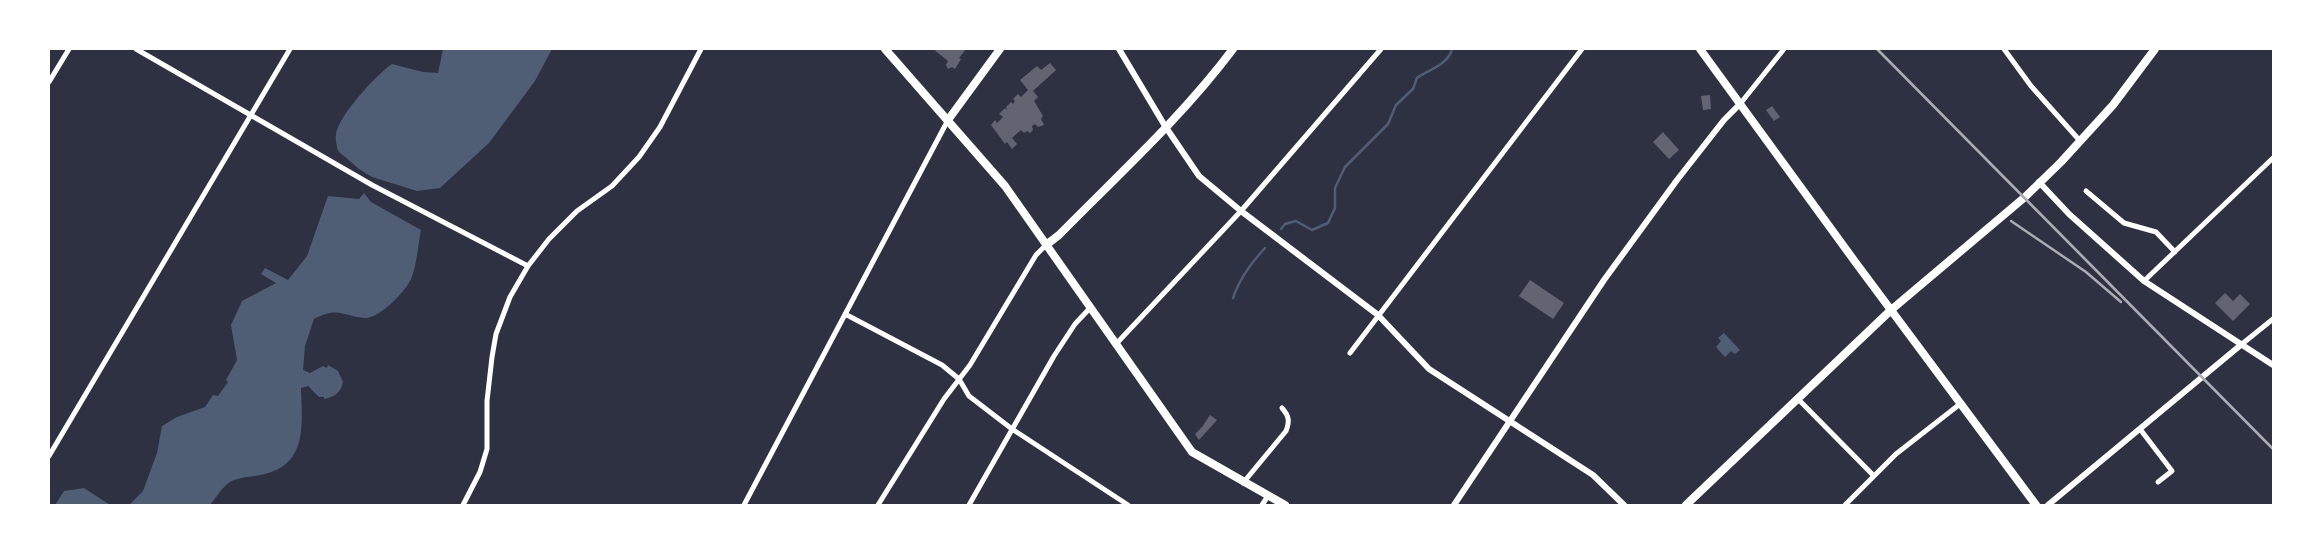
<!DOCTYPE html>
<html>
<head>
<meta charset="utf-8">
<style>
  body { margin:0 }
  #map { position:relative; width:2322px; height:554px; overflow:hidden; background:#2d3142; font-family:"Sofia Sans Condensed",sans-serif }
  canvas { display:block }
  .frame { position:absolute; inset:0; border:50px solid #fff; pointer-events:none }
</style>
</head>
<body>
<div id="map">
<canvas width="2322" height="554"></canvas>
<div class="frame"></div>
</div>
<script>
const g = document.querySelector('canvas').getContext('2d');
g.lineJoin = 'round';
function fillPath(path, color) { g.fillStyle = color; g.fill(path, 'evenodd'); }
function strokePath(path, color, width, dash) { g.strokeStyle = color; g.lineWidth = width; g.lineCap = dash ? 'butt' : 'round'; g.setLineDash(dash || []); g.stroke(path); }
const water = new Path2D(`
  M443,49H552L535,81L489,143L440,188L417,191L372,177L359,169L338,151C337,146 335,140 336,135C337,117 377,74 392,64L423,72L438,73Z
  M364,193L371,202L421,230C418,245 417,265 411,279C405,292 380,318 365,318C343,316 338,306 314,319L305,346L303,370L310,373L323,366L327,368L328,365L338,371L343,382C341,393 334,397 324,399V397H319L308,386L301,388C302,421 308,462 268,473C257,477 240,476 230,482C223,486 215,499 210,505H129L143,491L157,453L162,426L177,417L205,407L213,395L218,396L228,382L226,380L237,360L231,325L242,301L276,283L261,274L265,268L288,280L307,256L328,196L359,199Z
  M1724,333L1740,350L1735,354L1731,351L1725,357L1716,347L1721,341L1718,338Z
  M84,488L110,505H55L64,491Z`);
const stream = new Path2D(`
  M1281,229L1285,224L1296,221L1312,230L1328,223L1335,208V188L1345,167L1388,124L1396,105L1413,89L1417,78C1428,70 1449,64 1452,49
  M1233,298C1239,280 1252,262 1265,248`);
const building = new Path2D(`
  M933,49H966L959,58L961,59L955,69L952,67L948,69L946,65L948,61Z
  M1050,63L1056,70L1033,91L1038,97L1034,101L1043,116L1041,119L1044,125L1038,127L1035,124L1032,126L1033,130L1030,133L1027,131L1024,133L1021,130L1012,138L1017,144L1012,149L1007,142L1005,144L991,125L995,120L997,123L1003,117L999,114L1005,108L1007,110L1006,107L1011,102L1013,104L1015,101L1013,99L1018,94L1021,97L1028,90L1020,80L1037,66L1041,70Z
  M1710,95L1711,109L1703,110L1701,96Z
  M1772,106L1780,117L1774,121L1766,110Z
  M1663,132L1679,150L1669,159L1653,142Z
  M1530,280L1564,303L1553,319L1519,296Z
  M2225,293L2233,301L2240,294L2250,304L2233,321L2215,303Z
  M1210,415L1217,420L1199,440L1195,434L1202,427Z`);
const minor = new Path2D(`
  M136,49L372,185L528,266
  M2004,49L2031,86L2081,142
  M49,82L69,49
  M1740,104L1784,49
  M2086,191L2124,223L2156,232L2175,252
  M2144,281L2273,158
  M845,314L942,365L959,379L969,396L1012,429L1128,505
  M1116,344L1241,211L1381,49
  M2242,344L2273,319
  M1350,353L1582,49
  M1797,398L1874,476
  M2140,429L2172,471L2158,482
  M49,456L290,49
  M1243,483L1286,431C1290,421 1289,416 1282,408
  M463,505L480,472L487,449V401L492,357L496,334L510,297L528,266L549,239L577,211L612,186L639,157L660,127L701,49
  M744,505L948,120
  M878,505L944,399L970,365L1036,255L1046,245
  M969,505L1054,356L1075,324L1090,308
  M1262,505L1268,496
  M1845,505L1896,454L1960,404`);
const tertiary = new Path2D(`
  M1119,49L1165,126L1199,176L1241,211L1378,315L1429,369L1593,475L1624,505
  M2039,182L2069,214L2144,281L2273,365
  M1454,505L1604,280L1677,180L1724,120L1740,104
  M2048,505L2242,344`);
const secondary = new Path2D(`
  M1700,49L1856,263L2036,505
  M948,120L1000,49
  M1046,245L1059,235C1118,175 1182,117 1233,49
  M1686,505L1891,310L2025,197L2061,162L2113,105L2155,49`);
const primary = new Path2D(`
  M885,49L1005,186L1192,452L1285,505`);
const rail = new Path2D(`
  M1877,49L2273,449
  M2011,221L2086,272L2121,302`);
fillPath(water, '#4f5d75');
strokePath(stream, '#4f5d75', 2.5);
fillPath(building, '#626471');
strokePath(minor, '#fff', 5);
strokePath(tertiary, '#fff', 6);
strokePath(secondary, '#fff', 8);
strokePath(primary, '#fff', 8);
strokePath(rail, '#abadb3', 2.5);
</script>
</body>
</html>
